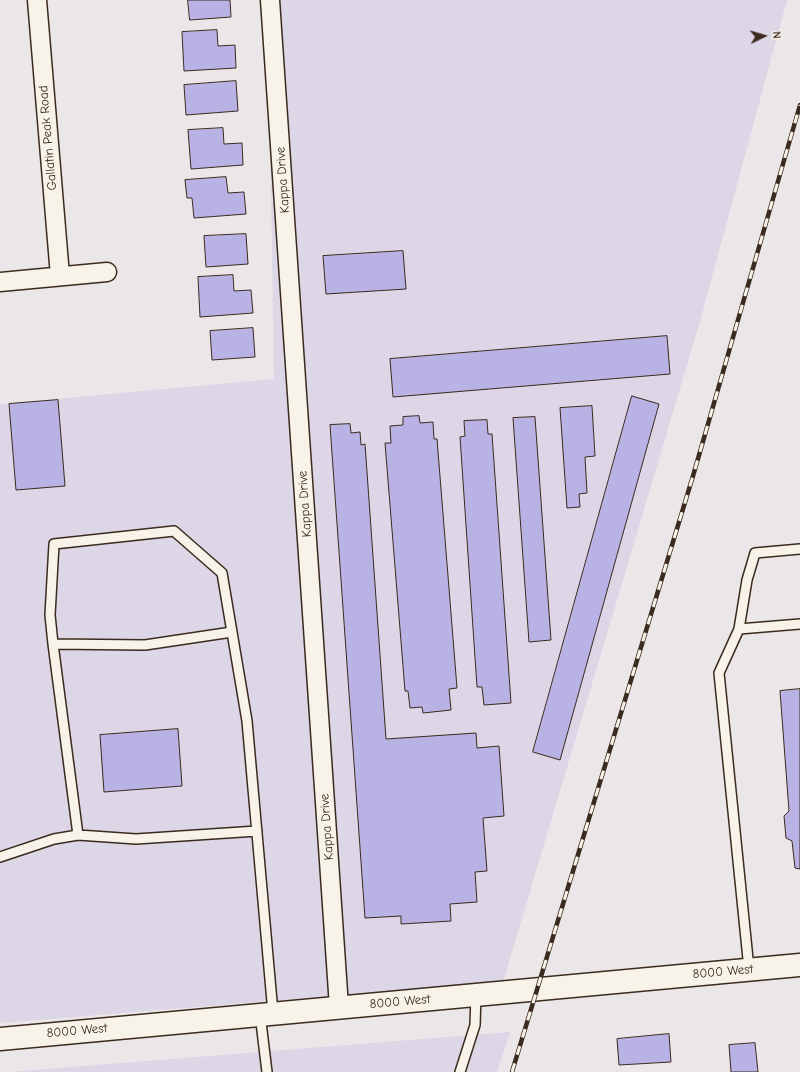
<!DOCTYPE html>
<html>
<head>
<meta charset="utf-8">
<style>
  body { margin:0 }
  #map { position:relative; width:800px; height:1072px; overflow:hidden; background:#ebe6e7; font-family:"Comic Neue",sans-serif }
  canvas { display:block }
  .north { position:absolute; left:744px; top:16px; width:40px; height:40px; -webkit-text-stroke:3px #f7f3e8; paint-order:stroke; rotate:85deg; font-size:11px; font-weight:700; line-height:16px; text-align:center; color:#3b2a1e }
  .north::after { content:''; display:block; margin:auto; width:14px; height:18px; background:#3b2a1e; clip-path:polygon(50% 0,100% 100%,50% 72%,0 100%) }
</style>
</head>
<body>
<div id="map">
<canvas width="800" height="1072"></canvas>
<div class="north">N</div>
</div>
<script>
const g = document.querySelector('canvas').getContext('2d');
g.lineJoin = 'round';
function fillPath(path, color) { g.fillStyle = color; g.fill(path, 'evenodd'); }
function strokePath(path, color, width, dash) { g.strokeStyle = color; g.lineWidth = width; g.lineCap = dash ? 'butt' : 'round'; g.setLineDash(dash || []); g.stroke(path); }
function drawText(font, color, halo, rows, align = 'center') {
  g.font = font + ' "Comic Neue",sans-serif'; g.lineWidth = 3.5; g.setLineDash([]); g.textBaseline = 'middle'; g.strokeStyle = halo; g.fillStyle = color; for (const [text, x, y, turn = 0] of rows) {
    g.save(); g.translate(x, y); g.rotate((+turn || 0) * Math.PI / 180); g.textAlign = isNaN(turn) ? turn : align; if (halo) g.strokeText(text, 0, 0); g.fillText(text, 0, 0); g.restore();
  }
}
const built = new Path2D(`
  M268,0H787L699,325L503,982L0,1023V404L274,379Z
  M510,1032L497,1072H9Z`);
const building = new Path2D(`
  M188,0H230L231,17L190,20Z
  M217,30L218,46L235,45L236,68L184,71L182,32Z
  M236,81L238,111L186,115L184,85Z
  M223,128L224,144L242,143L243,165L191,169L188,130Z
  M226,177L228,193L244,192L246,214L194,218L192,198H187L185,180Z
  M246,234L248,264L206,267L204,236Z
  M403,251L406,289L326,294L323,256Z
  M233,275L234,291L251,290L253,313L200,317L198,277Z
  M253,328L255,357L212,360L210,331Z
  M667,336L670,374L393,397L390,359Z
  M632,396L659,404L560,760L533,752Z
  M58,400L65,486L16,490L9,404Z
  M592,406L595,456L585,457L587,493L579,494L580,507L567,508L560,408Z
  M419,416L420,423L433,422L434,439H437L457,688L449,689L451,710L423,713L422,707L410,708L408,691H405L385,443H391L390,426L403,425V417Z
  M535,417L551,640L529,642L513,418Z
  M487,420L488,434H492L511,703L484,705L482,687H477L460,437L465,436L464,421Z
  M350,424L351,433L360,432L361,445L365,444L386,739L476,733L477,748L499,746L504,816L483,818L487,871L475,872L477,902L450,904L451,921L401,924V916L365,918L330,425Z
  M800,689V869L795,868L792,841L786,838L784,816L789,811L780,691Z
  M178,729L182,786L104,792L100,735Z
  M669,1034L671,1062L619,1065L617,1039Z
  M755,1043L758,1072H731L729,1045Z`);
const service = new Path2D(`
  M739,629L747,580L755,553L800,549
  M232,632L145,645L53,644L50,615L54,544L174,531L222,573L247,721L273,1013
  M53,644L78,835
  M0,857L54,839L78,835L136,839L257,831
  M749,969L719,673L739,629L800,624
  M260,1014L267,1072
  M460,1072L475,1025L476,995`);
const minor = new Path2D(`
  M37,0L60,276
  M270,0L339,1007
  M0,282L107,272`);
const tertiary = new Path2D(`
  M0,1039L800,965`);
const rail = new Path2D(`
  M512,1072L693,476L800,105`);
const streetNames = [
  ["Gallatin Peak Road",48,138,-95],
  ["Kappa Drive",283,180,-94],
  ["Kappa Drive",305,504,-94],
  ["Kappa Drive",327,827,-94],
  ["8000 West",723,972,-5],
  ["8000 West",400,1002,-5],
  ["8000 West",77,1031,-5]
];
fillPath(built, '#dcd6e6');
fillPath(building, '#b9b2e4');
strokePath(building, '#3b2a1e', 1);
strokePath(service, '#3b2a1e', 12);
strokePath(minor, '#3b2a1e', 21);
strokePath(tertiary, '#3b2a1e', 25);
strokePath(service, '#f7f3e8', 9);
strokePath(minor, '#f7f3e8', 18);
strokePath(tertiary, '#f7f3e8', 22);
strokePath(rail, '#3b2a1e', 4.5);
strokePath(rail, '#f7f3e8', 3, [9]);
drawText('13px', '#3b2a1e', '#f7f3e8', streetNames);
</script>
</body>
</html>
